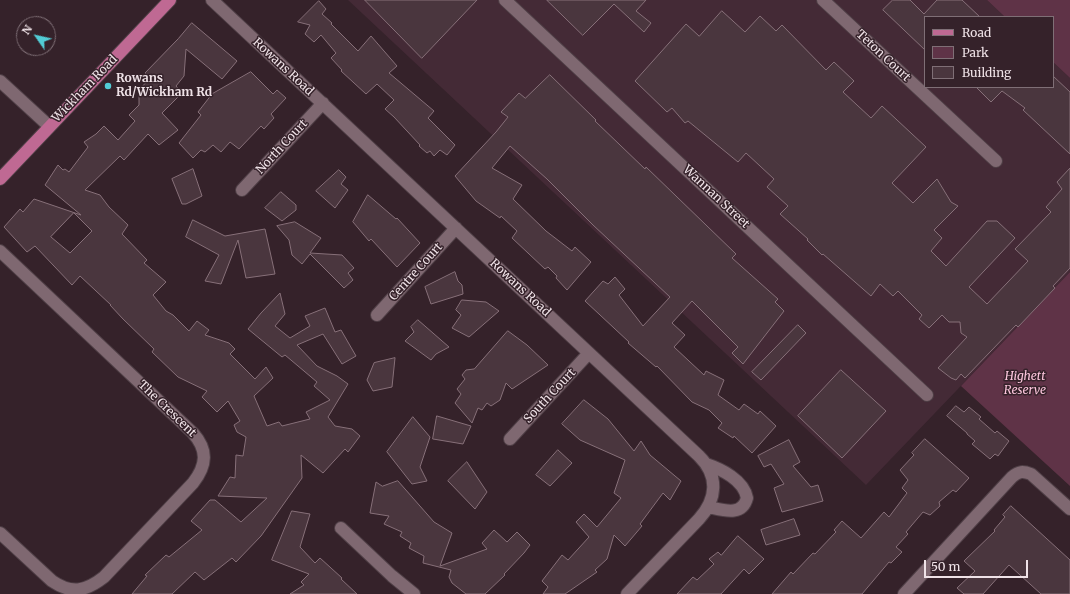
<!DOCTYPE html>
<html>
<head>
<meta charset="utf-8">
<style>
  body { margin:0 }
  #map { position:relative; width:1070px; height:594px; overflow:hidden; background:#35222a; font-family:Merriweather,serif }
  canvas { display:block }
  .legend { position:absolute; left:924px; top:16px; width:130px; height:72px; box-sizing:border-box; background:#35222a; border:1px solid #7f6f76; margin:0; padding:5px 7px; list-style:none; font-size:12px; color:#efe2e7 }
  .legend li { display:flex; align-items:center; gap:8px; height:20px }
  .legend b { width:20px; border:1px solid #7f6f76 }
  .north { position:absolute; left:16px; top:16px; width:40px; height:40px; box-sizing:border-box; background:#35222a; border:1px solid #7f6f76; border-radius:50%; rotate:304deg; font-size:11px; font-weight:700; line-height:16px; text-align:center; color:#efe2e7 }
  .north::after { content:''; display:block; margin:auto; width:14px; height:18px; background:#52ccd5; clip-path:polygon(50% 0,100% 100%,50% 72%,0 100%) }
  .scale { position:absolute; left:924px; top:560px; width:104px; height:18px; box-sizing:border-box; border:2px solid #efe2e7; border-top:0; padding-left:5px; font-size:12px; line-height:14px; white-space:nowrap; color:#efe2e7; -webkit-text-stroke:3px #35222a; paint-order:stroke }
</style>
</head>
<body>
<div id="map">
<canvas width="1070" height="594"></canvas>
<ul class="legend">
<li><b style="height:5px;background:#bf6993"></b>Road</li>
<li><b style="height:11px;background:#5f3347"></b>Park</li>
<li><b style="height:11px;background:#4a363e"></b>Building</li>
</ul>
<div class="north">N</div>
<div class="scale">50 m</div>
</div>
<script>
const g = document.querySelector('canvas').getContext('2d');
g.lineJoin = 'round';
function fillPath(path, color) { g.fillStyle = color; g.fill(path, 'evenodd'); }
function strokePath(path, color, width, dash) { g.strokeStyle = color; g.lineWidth = width; g.lineCap = dash ? 'butt' : 'round'; g.setLineDash(dash || []); g.stroke(path); }
function drawText(font, color, halo, rows, align = 'center') {
  g.font = font + ' Merriweather,serif'; g.lineWidth = 3; g.setLineDash([]); g.textBaseline = 'middle'; g.strokeStyle = halo; g.fillStyle = color; for (const [text, x, y, turn = 0] of rows) {
    g.save(); g.translate(x, y); g.rotate((+turn || 0) * Math.PI / 180); g.textAlign = isNaN(turn) ? turn : align; if (halo) g.strokeText(text, 0, 0); g.fillText(text, 0, 0); g.restore();
  }
}
const built = new Path2D(`
  M348,0H987L1005,17H925V87H1053V62L1070,78V272L866,485Z`);
const green = new Path2D(`
  M987,0H1070V78L1053,62V17H1005Z
  M1070,272V486L961,386Z`);
const building = new Path2D(`
  M365,0H477L422,58Z
  M547,0H646L636,11L651,23L644,32L614,4L583,35Z
  M893,0H910L924,14L937,0H962L980,17H925V50L883,10Z
  M319,1L326,9L322,14L332,23L331,24L358,51L371,36L397,66L389,73L434,111L428,118L455,145L447,155L440,150L434,156L430,151L427,153L419,146L420,145L394,117L385,109L394,100L377,84L366,94L341,71L342,70L331,58L336,53L321,35L314,42L305,34L310,25L298,22Z
  M722,11L745,32L760,16L776,31L782,25L826,70L834,62L854,81L843,92L871,118L882,106L926,147L892,183L913,203L937,179L951,202L958,206L934,230L942,238L931,251L946,266L987,221H997L1015,238L969,287L987,304L1028,261L1015,249L1051,212L1046,207L1062,189L1057,182L1070,168V268L1053,286L1055,288L1018,327L1016,325L965,378L961,374L956,380L951,378L938,368L967,337L961,333L960,322H949L942,315L929,328L919,319L922,315L898,291L893,296L880,284L871,296L823,254L822,255L807,240L808,239L780,214L788,206L767,187L774,179L746,153L738,162L688,121L685,123L672,108L667,112L635,81L686,24L699,36Z
  M192,23L237,61L222,79L186,49L184,76L176,86L182,93L162,113L178,130L159,145L148,134L124,160L120,156L85,190L100,195L109,207L128,225L122,234L147,260L144,263L166,282L153,295L166,311L173,315L189,331L197,321L209,330L205,335L229,343L235,349L230,354L255,379L266,367L273,378L254,396L267,426L279,422L282,426L310,419L306,412L330,400L314,386L317,382L285,355L282,357L248,329L261,313L280,293L285,314L275,326L290,338L310,326L305,316L325,308L335,332L341,330L356,356L342,364L323,334L297,345L317,366L337,376L348,384L328,417L335,426L352,429L360,436L348,452L345,449L323,473L301,455L302,478L261,536L236,562L232,558L204,580L195,572L172,594H132L147,576L145,575L166,555L169,557L202,530L191,521L210,500H215L241,522L267,498L218,496L230,477L235,478L236,455L243,456L246,437L237,432L234,425L240,421L228,401L217,412L202,397L207,391L178,377L152,352L154,349L123,319L110,305H111L80,276L72,285L35,246L27,252L4,227L20,209L23,212L34,199L81,215L45,185L58,165L63,170L65,169L69,172L88,147L84,142L96,134L104,126L118,140L135,121L129,115L139,105V90L150,78L145,73L178,39ZM74,213L92,231L70,253L51,237Z
  M251,72L273,94L277,90L286,98L271,114L274,118L264,129L261,126L239,149L230,142L221,152L213,145L205,152L201,150L193,158L179,143L201,115L198,112L212,94Z
  M550,75L596,120L595,121L645,169L646,167L736,254L732,258L778,299L775,302L784,311L743,364L732,353L738,347L692,301L672,323L685,335L674,347L704,375L706,371L724,380L718,395L739,410L744,404L758,414L760,411L776,426L752,453L734,436L733,438L718,428L722,423L709,410L692,402L657,366L656,367L628,343L629,342L585,301L603,281L608,284L615,277L625,289L619,295L643,326L670,297L593,225L547,179L510,146L492,168L522,185L513,199L546,231L572,251L575,247L591,262L567,290L556,278L557,276L548,267L545,269L512,238L517,231L501,216L500,218L476,201L455,176L496,132L508,117L501,112L519,93L525,98Z
  M1053,76L1070,92V154L1023,110L1025,108L1002,91L991,102L976,87H1053Z
  M193,169L202,196L186,204H182L172,179Z
  M339,170L346,177L341,184L348,190L335,208L316,191Z
  M281,192L296,205V210L282,221L265,208Z
  M368,195L396,219L397,218L420,243L397,267L371,239L369,241L353,222Z
  M193,220L225,236L265,229L275,274L246,278L238,240L221,284L205,281L219,255L186,237Z
  M295,222L321,238L310,253L342,255L354,268L348,273L353,280L344,288L310,254L302,264L292,255L289,240L277,226Z
  M455,272L458,281L462,285L463,294L431,304L425,287Z
  M462,300L486,302L499,311L469,337L452,328L461,315L456,310Z
  M418,320L449,347L436,354L431,360L405,341L414,332L411,327Z
  M798,325L806,333L761,380L752,372Z
  M508,331L527,345L548,365L512,389L506,383L500,400L491,406L487,403L482,410L478,408L472,423L455,403L461,394L457,389L465,379L462,375L466,370L474,369Z
  M395,358L392,387L373,391L367,380L374,363Z
  M841,370L886,411L842,458L798,416Z
  M584,400L608,419L634,451L641,441L650,455L681,481L670,500L663,493L640,524L642,526L625,546L614,535L607,559L595,570L597,572L565,594H543L548,587L542,581L562,555L568,560L589,537L576,522L584,514L597,527L621,498L614,493L625,460L580,440L562,424Z
  M956,406L964,412L969,407L981,417L979,419L995,433L997,431L1009,441L998,456L995,454L990,459L972,444L975,441L967,434V433L947,416Z
  M437,416L471,426L463,444L433,439Z
  M413,417L430,437L420,467L427,481L412,484L387,452Z
  M925,439L969,478L956,492L953,490L939,502L940,506L930,515L923,512L906,532L908,534L896,547L902,552L891,563L889,562L862,594H772L791,572L793,574L813,553L815,554L836,532L834,530L842,521L861,538L884,512L889,517L907,493L902,488L908,480L900,470L914,455L912,453Z
  M789,440L800,462L793,466L811,487L818,485L823,501L782,512L774,488L784,484L771,464L764,467L758,456Z
  M558,450L572,463L550,486L536,475Z
  M467,462L487,492L475,509L448,481Z
  M398,481L434,522L452,533L440,566L487,549L482,543L494,530L507,542L517,532L530,545L524,553L504,574L505,575L485,594H466L452,583L449,577L451,570L423,563L424,556L409,548L411,543L400,536L402,532L384,524L389,516L370,513L376,482L382,486Z
  M1011,506L1070,560V594H1041L1009,565L983,594H964L957,588L975,571L964,561L995,531L994,530L1005,517L1003,515Z
  M292,511L310,514L300,547L315,563L320,558L342,578L341,579L357,594H290L304,585L301,582L309,574L272,560Z
  M794,519L800,535L766,545L761,530Z
  M738,536L764,559L749,574L744,569L721,594H677L693,577L697,580L714,564L709,559L718,552L721,555Z`);
const minor = new Path2D(`
  M212,0L699,456C719,476 717,499 699,519L627,594
  M505,0L927,395
  M823,0L996,161
  M0,81L49,126
  M242,190L323,103
  M0,251L193,433C208,450 207,465 193,483L104,577C85,592 71,594 52,581L0,533
  M377,315L456,228
  M510,439L589,353
  M706,464C721,469 744,480 747,498C742,517 723,510 708,507
  M341,528L392,576L414,594
  M904,594L1012,477C1019,471 1023,471 1031,474L1070,509`);
const major = new Path2D(`
  M0,179L170,0`);
const markers = [
  [108,86,4,"#52ccd5"]
];
const streetNames = [
  ["Teton Court",883,56,43],
  ["Rowans Road",283,67,43],
  ["Wickham Road",85,89,-46],
  ["North Court",282,147,-47],
  ["Wannan Street",716,197,43],
  ["Centre Court",416,272,-48],
  ["Rowans Road",520,288,43],
  ["South Court",550,396,-47],
  ["The Crescent",167,409,44]
];
const poiNames = [
  ["Rowans",116,79],
  ["Rd/Wickham Rd",116,93]
];
const parkNames = [
  ["Highett",1025,377],
  ["Reserve",1025,391]
];
fillPath(built, '#442a36');
fillPath(green, '#5f3347');
fillPath(building, '#4a363e');
strokePath(building, '#877079', 1);
strokePath(minor, '#4f3f46', 14);
strokePath(major, '#4f3f46', 14);
strokePath(minor, '#7f6871', 12);
strokePath(major, '#bf6993', 12);
for (const [x, y, r, color] of markers) { const dot = new Path2D(); dot.arc(x, y, r, 0, 2 * Math.PI); g.fillStyle = color; g.fill(dot); strokePath(dot, '#35222a', 1.5); }
drawText('12px', '#efe2e7', '#35222a', streetNames);
drawText('bold 12px', '#efe2e7', '#35222a', poiNames, 'left');
drawText('italic 12px', '#fcc5dc', '#35222a', parkNames);
</script>
</body>
</html>
